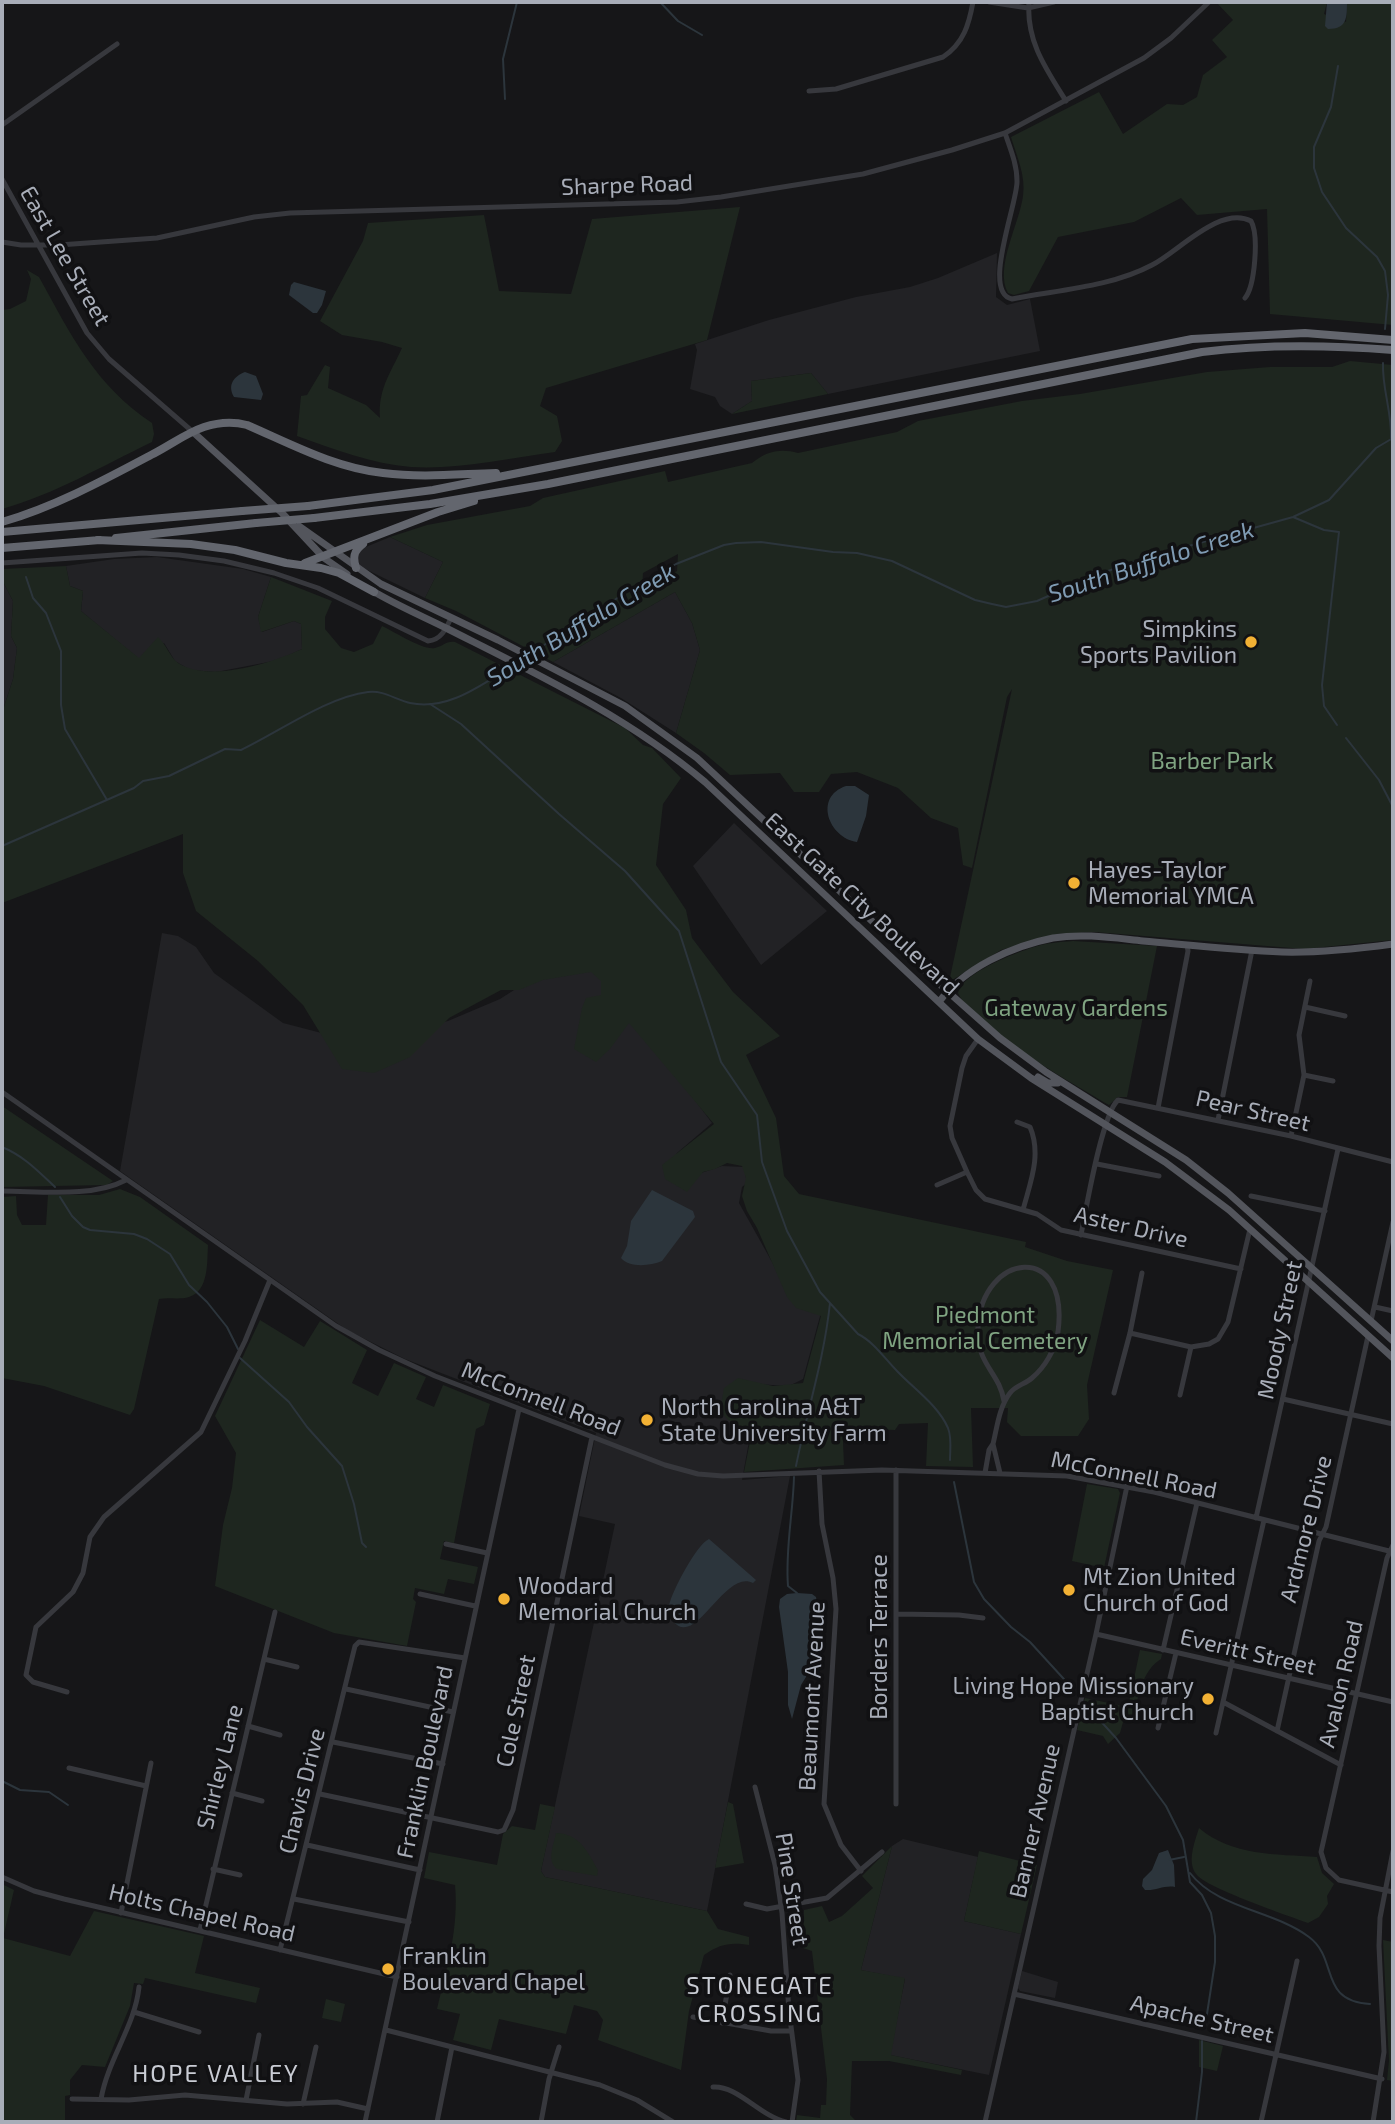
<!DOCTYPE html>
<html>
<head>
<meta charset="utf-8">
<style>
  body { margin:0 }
  #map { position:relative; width:1395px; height:2124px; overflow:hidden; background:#161618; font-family:"Exo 2",sans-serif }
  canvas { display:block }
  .frame { position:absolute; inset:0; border:4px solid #a8adb8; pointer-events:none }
</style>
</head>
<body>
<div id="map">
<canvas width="1395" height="2124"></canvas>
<div class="frame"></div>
</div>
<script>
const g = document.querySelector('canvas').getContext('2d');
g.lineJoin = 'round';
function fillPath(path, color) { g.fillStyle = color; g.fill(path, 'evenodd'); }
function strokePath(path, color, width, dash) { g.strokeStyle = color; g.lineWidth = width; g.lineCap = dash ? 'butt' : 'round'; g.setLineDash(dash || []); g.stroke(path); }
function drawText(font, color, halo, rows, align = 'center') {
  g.font = font + ' "Exo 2",sans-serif'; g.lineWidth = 7; g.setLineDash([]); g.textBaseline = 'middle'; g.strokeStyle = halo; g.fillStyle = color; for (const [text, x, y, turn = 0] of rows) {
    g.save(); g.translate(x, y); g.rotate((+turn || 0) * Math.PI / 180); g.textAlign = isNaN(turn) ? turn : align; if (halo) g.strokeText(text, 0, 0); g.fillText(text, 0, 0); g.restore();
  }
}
const built = new Path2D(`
  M997,253L996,297L1007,305L1030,299L1040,351L828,394L811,373L751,381L752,401L732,414L720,406L715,397L690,389L697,350L695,344L769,320L856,297L910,287L938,278Z
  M390,537L443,562L425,598L359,566L358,555L361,549Z
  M157,557L243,569L271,577L258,617L262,632L294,621L301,624L302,649L279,660L216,672L190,670L175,661L164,643L139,659L81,611L83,591L70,586L66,566L114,559Z
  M2,580L13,601L11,636L17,648L13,679L2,713Z
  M675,592L692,623L700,650L676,733L621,698L553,662Z
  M734,823L827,911L761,965L693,866Z
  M162,933L178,936L196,947L214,973L283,1023L333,1036L394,1033L448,1021L500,999L577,950L634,1019L712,1123L677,1153L667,1170L695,1175L722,1166L744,1167L747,1183L742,1187L739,1203L786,1287L823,1305L803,1379L789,1386L737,1383L732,1426L751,1430L742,1480L790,1476L707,1911L545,1877L541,1871L615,1524L579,1516L596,1433L405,1359L347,1330L120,1171Z
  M903,1839L978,1857L964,1921L1021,1934L989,2075L890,2055L905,1979L861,1970L892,1846Z
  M1022,1971L1058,1982L1055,1998L1020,1991L1018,1988Z`);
const green = new Path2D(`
  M1216,2H1327L1324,14L1346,22L1347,2H1393V325L1270,314L1267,209L1197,215L1181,198L1134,222L1058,237L1029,291L1014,295L1008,293C994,268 1020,222 1023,196C1026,176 1017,157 1011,137L1099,92L1123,134L1167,104L1183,105L1197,97L1203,75L1227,57L1212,40L1233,20Z
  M740,207L707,340L546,388L540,406L557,416L562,441L555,452C509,458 458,470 411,467C372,464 334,449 297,436L301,396L307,395L325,365L330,367L328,388L366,405L380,418C378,389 390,374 402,348L382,342L342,335L320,321L363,241L368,223L484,215L499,291L571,294L592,219Z
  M27,270L39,277C71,335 95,385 152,423L154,434L152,442C102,466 55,494 2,509V310L10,309L26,301L31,279Z
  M1350,361L1393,365V940L1304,949L1095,932L1057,934L1001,950L949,982L1012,689L1007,697L972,868L963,865L958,828L931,818L898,788L857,772L831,774L819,792H794L780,773L730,775L704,753L676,733L700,650L692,623L675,592L553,662L456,611L425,598L443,562L390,537L427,525L530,506L543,498L665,471L668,482L752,463C766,451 781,448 798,453L897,432L918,421L1022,401L1080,394L1207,372L1270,367H1332ZM678,554L677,571L642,590L643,573Z
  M811,373L828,394L732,414L752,401L751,381Z
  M66,566L70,586L83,591L81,611L139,658L158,637C166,644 170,657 178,663C208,683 272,663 302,649L301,624L294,621L261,632L258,617L271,577L332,601L325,617V629L341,648L354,652L373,644L382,626C393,631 424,651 435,648C444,646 445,641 455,642L625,728L643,745L652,748L681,778L663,804L656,865L686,910L692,938L733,992L780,1036L746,1055L776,1118L784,1176L799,1194L1026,1242L1025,1247L1067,1261L1113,1270L1087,1385L1089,1419L1078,1436H1021L1007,1422L1008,1408H971L973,1467L926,1466L928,1423L899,1424L895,1430L848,1428L843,1442L844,1465L744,1472L752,1431C738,1426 729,1423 720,1411L724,1388L738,1378L773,1386L803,1383L821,1316L796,1308L787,1297L757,1228L747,1211L742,1196L746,1178L742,1166L727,1163L715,1169L703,1172L687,1192L665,1179L662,1165L714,1124L629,1023L610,1049L596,1062L574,1049L582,1008L586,998L601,995V981L591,972L543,980L519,990H501L449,1018L410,1057L374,1073L342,1069L303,1005L258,961L196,911L183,873V834L2,903V713L13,679L17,648L11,636L13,601L2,580V569Z
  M1073,941L1157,946L1127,1097H1118L1109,1105C1074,1084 973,1028 958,993C962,973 1015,953 1034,947C1046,943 1060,942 1073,941Z
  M2,1106L113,1181L107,1185L2,1187Z
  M120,1189L140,1197L208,1245C207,1262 209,1291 189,1297C180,1300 168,1297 159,1299L134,1409L130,1415L44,1386L2,1378V1197L16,1196L17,1215L22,1225H46L48,1195H99Z
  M260,1320L304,1347L320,1321L367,1350L352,1383L378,1396L394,1363L426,1377L416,1399L434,1407L443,1385L490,1404L484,1425L476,1429L454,1543L444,1541L440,1559L478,1567L474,1584L448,1579L444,1594L415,1588L413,1599L416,1602L407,1646L334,1633L215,1586L223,1525L232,1488L236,1453L215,1416Z
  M1087,1484L1118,1489L1120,1493L1104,1568L1072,1561Z
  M1140,1650L1162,1654L1161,1659C1141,1671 1138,1699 1133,1720L1123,1722L1120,1733L1108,1744L1103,1736L1077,1730L1085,1698L1128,1707Z
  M728,1802L733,1804L744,1863L715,1868Z
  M540,1804L555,1807L541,1871L545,1877L707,1911L718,1929L749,1937V1945C730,1942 720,1944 704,1955L689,2011L681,2070L598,2040L603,2020L597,2011L574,2005L566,2034L499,2019L491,2050L453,2040L460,2014L437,2009C447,1968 459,1927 455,1885L424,1878L429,1852L497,1865L503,1834L512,1826L535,1830Z
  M1199,1828C1232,1856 1276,1854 1317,1857L1322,1873L1334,1884L1327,1896L1328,1904L1319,1917L1308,1923C1289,1916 1207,1888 1197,1875C1186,1863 1195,1841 1199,1828Z
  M556,1833C580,1834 587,1851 598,1870L597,1876L557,1869C546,1860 554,1845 556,1833Z
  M892,1846L861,1970L905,1978L891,2055L962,2070L961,2075L889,2061H852L850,2115L857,2122H796L797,2115L820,2118L821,2105H826L827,2079L812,1951L803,1948L804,1910L822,1906L829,1922L842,1916L873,1888L862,1876Z
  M979,1851L1037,1865L1021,1934L964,1921Z
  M2,1884L14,1890L3,1938L70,1956L94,1911L204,1936L195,1973L260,1988L256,2003L145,1978L143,1984L134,1983L130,2006L105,2067L82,2065L70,2080V2095L65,2096V2122H2Z
  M1383,1940L1393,1942V2081L1387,2080L1389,2061Z
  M326,1999L345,2004L341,2022L322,2018Z
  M1199,2040L1223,2046L1217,2071L1199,2067Z`);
const water = new Path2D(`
  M1327,2H1347C1347,18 1347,29 1328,29L1325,26Z
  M294,282L326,291L322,305L317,313H313L289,295L291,285Z
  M245,372L256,376L263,394L261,400L234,397C227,385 234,376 245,372Z
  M846,786H855L869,795L866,816L857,842C829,838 813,797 846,786Z
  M652,1190L693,1211L695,1217L662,1261C650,1266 629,1268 621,1258L627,1246L631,1221Z
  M709,1539L756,1580L753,1583C725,1568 695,1650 673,1621C667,1614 667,1610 670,1602C674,1588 697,1544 709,1539Z
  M797,1593L812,1594L816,1597L819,1617L814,1630L813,1652L806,1677L801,1685L792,1719L788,1705V1672L779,1607L780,1599L787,1594Z
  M1168,1850L1174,1865L1175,1887C1164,1885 1156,1891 1145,1890L1142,1886L1143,1879L1152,1870L1159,1853Z`);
const stream = new Path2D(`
  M660,2L678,21L702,35
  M1338,66L1331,107L1314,147V168L1322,192L1346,228L1377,257L1385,271L1388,295L1385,329
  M505,99L503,59L517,2
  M1383,363C1382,389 1392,412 1391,438
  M1293,517L1324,530L1339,532L1322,685L1324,706L1337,725
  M26,577L33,598L46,613L61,651V705L65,729L107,800
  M530,654L630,590L676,564L724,545L736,543L761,542L833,552L857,553L892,561L975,600L992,604L1006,607L1037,601L1091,577L1142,559L1293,517L1329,500L1376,448L1393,438
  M430,704L461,724L559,814L625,871L679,931L721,1062L757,1115L762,1162L787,1231L820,1292L858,1334C874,1342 885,1359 897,1371C914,1389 938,1405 948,1428C952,1438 950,1450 950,1460
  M1346,738L1379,780L1393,807
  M2,846L134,788L143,781L169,776L225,749L241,750C279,732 327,697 368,692C384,690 396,700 410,703C449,711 482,684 514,665
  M2,1147C24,1156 38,1171 55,1187
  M60,1197L72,1216L83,1227L90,1230L134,1234L147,1239L170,1254L189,1285L207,1302L227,1327L238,1349
  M240,1358L289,1402L307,1427L342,1466L354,1504L362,1543L366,1547
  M796,1466C807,1411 824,1360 830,1303
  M794,1477C793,1514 785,1550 788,1586L797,1593
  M954,1482L974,1582L984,1599L1011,1627L1030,1642L1073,1689
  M1086,1705L1116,1738L1166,1806L1183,1840L1190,1882L1202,1895L1211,1913L1215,1936V1962L1205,2027
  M2,1781L20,1790L49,1792L68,1805
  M1169,1860L1184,1857
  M1190,1873C1218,1909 1273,1910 1309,1937C1339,1959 1318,2001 1370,2004
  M1392,2003L1393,2002
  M1196,2122L1202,2072V2041`);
const minor = new Path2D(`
  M989,2L1028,8L1054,2
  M1029,2C1026,41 1046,69 1066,101
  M809,91L836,89L943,57C964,43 969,24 973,2
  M2,125L117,44
  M1005,133C1010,148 1017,164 1017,181C1018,202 981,293 1012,299C1057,290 1111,287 1152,265C1178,252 1220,205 1251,221C1259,235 1255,286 1245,298
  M2,179L87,333L109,359L193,432
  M2,242L21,245H59L157,238L254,217L290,213L677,202L721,197L863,174L952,150L1005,133L1144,58L1171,38L1209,2
  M2,563L142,553L179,555L224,561L274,573L318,588L428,641C441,640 446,629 451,618
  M1305,1007L1345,1016
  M978,1039L966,1056L962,1068L950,1126L952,1138L967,1172L976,1190L985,1199L1037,1214L1061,1230L1241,1269
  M1304,1075L1333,1081
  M2,1092L336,1326L379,1350L435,1376L665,1465L698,1474L723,1476L882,1470L1067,1476L1154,1492L1393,1552
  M1158,1108L1188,951L1187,945
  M1218,1120L1252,950
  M1017,1122L1030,1127C1042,1155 1030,1183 1023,1210
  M1291,1136L1304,1075L1299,1035L1310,981
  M1097,1164L1159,1176
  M937,1185L967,1172
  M2,1191C40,1191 92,1198 126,1180
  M1251,1196L1325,1211
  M1081,1235C1086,1209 1102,1114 1118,1100L1291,1136L1393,1162
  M1375,1307L1393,1311
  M1371,1321L1393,1222
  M1130,1333L1191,1347L1209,1344L1218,1339L1228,1322L1250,1229
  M1114,1393L1130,1333L1142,1273
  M1180,1395L1191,1347
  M1283,1399L1393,1424
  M993,1444L1000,1473
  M896,1470V1804
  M819,1471L822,1524L833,1578L836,1609L824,1804L841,1845L861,1871
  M985,1473L989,1450L993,1444C997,1428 999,1407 1010,1393C1015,1386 1025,1384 1032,1378C1045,1367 1055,1350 1058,1332C1070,1240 982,1253 978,1327C976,1365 999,1371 1004,1401
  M1256,1518L1338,1149
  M446,1544L487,1553
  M1393,1545L1387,1558L1321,1852L1326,1868L1339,1880L1393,1892
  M420,1594L475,1606
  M897,1614L959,1615L983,1618
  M1096,1634L1393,1702
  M1163,1650L1197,1503
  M264,1659L297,1667
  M346,1689L453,1712
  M67,1692L33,1682L26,1675L36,1627L73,1592L83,1573L90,1537L104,1517L201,1432L245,1341L270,1280
  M1223,1702L1341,1765
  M248,1726L280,1735
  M1158,1728L1176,1653
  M1277,1731L1319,1541L1326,1527L1368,1336
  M1216,1733L1264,1520
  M333,1742L443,1764
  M69,1768L146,1786
  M755,1787L775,1865L782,1913L789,2011L798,2080L792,2122
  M232,1793L262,1801
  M320,1794L498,1832L504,1830L513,1810L592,1437
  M307,1845L420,1870
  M213,1869L240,1875
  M2,1877L34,1891L64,1899L397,1977
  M294,1899L409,1922
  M746,1904L767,1909L827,1898L882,1852
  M121,1913L151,1763
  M200,1930L275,1612
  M280,1950L355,1646L359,1642L465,1658
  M1014,1994L1382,2079
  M134,2012L199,2032
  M693,2017L771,2031H791
  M722,2023L730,1975
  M386,2030L600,2085L637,2100L673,2122
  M713,2087C737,2085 760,2116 786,2122
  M72,2099L129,2100L185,2095L287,2104L337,2102L368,2109
  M101,2099C108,2059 135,2026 139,1987
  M246,2100L259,2035
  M303,2104L316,2047
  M365,2122L519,1409
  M437,2122L452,2047
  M541,2122L549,2079L559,2047
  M985,2122L1096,1634L1127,1486
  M1261,2122L1297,1961
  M1373,2122L1384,2052L1379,1946L1380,1918L1393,1851`);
const major = new Path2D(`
  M193,432L282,513L324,558L347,574
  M299,526L381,584L498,640L625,706L697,758L947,991L1000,1038L1046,1072L1186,1160L1228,1193L1393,1341
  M371,590C396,605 422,616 448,629C537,674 628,717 705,782L978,1039L1031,1078L1165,1162L1229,1210L1393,1358
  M939,1002C964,968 1012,946 1053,938C1083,933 1114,938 1143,941C1189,945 1236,950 1282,952C1319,953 1356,949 1393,944
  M1038,1077L1048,1083H1058L1060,1081`);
const highway = new Path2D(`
  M308,506L433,490L1192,339L1305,333L1393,340
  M314,518L430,504L548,484L1202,352C1265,344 1329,345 1393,350
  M2,522C54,507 104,480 151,455C169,446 186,433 204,427C219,422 232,421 247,425C291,444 335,468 383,473C421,478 459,474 496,473
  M2,532L242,511
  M116,538L256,523
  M97,540L191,544L235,550L286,563L321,568L339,573L374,592
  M2,548L100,540
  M305,563L438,512L474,501
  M356,568C353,558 353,551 363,544`);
const highwayBridge = new Path2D(`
  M242,511L308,506
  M256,523L314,518`);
const markers = [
  [1251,642,7,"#f2b134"],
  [1074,883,7,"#f2b134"],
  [647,1420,7,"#f2b134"],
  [1069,1590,7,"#f2b134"],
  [504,1599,7,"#f2b134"],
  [1208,1699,7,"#f2b134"],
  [388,1969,7,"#f2b134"]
];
const streetNames = [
  ["Sharpe Road",627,185,-2],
  ["East Lee Street",65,256,60],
  ["East Gate City Boulevard",862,904,43],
  ["Pear Street",1253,1111,13],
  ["Aster Drive",1131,1227,13],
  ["Moody Street",1280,1330,-78],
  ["McConnell Road",541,1399,21],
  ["McConnell Road",1134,1475,11],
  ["Ardmore Drive",1306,1529,-76],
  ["Borders Terrace",879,1637,-90],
  ["Everitt Street",1248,1652,13],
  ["Avalon Road",1341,1684,-77],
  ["Beaumont Avenue",812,1696,-87],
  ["Cole Street",516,1711,-78],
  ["Franklin Boulevard",425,1762,-78],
  ["Shirley Lane",220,1767,-76],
  ["Chavis Drive",302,1791,-76],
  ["Banner Avenue",1035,1821,-77],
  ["Pine Street",792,1889,81],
  ["Holts Chapel Road",202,1913,13],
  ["Apache Street",1202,2019,13]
];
const poiNames = [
  ["Simpkins",1237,629,"right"],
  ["Sports Pavilion",1237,655,"right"],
  ["Hayes-Taylor",1088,870],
  ["Memorial YMCA",1088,896],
  ["North Carolina A&T",661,1407],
  ["State University Farm",661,1433],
  ["Mt Zion United",1083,1577],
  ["Church of God",1083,1603],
  ["Woodard",518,1586],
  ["Memorial Church",518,1612],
  ["Living Hope Missionary",1194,1686,"right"],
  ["Baptist Church",1194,1712,"right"],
  ["Franklin",402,1956],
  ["Boulevard Chapel",402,1982]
];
const parkNames = [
  ["Barber Park",1212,761],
  ["Gateway Gardens",1076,1008],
  ["Piedmont",985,1315],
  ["Memorial Cemetery",985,1341]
];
const waterNames = [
  ["South Buffalo Creek",1151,562,-18],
  ["South Buffalo Creek",581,625,-31]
];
const neighbourhoodNames = [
  ["STONEGATE",760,1986],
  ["CROSSING",760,2014],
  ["HOPE VALLEY",216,2074]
];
fillPath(built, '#222225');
fillPath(green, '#1e261f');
fillPath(water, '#2c353c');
strokePath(stream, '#2c353c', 2);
strokePath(minor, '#37383d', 5);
strokePath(major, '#53555c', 7);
strokePath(highway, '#63666e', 8);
strokePath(highwayBridge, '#63666e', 8);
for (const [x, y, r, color] of markers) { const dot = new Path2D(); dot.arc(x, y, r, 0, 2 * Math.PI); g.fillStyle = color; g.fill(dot); strokePath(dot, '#111113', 2.5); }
drawText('23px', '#a8adb8', '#111113', streetNames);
drawText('23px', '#a8adb8', '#111113', poiNames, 'left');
drawText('23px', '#7fa381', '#111113', parkNames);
drawText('italic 24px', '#7f9bb3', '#111113', waterNames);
g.letterSpacing = '2px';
drawText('24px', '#c9ccd4', '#111113', neighbourhoodNames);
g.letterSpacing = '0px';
</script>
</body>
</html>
